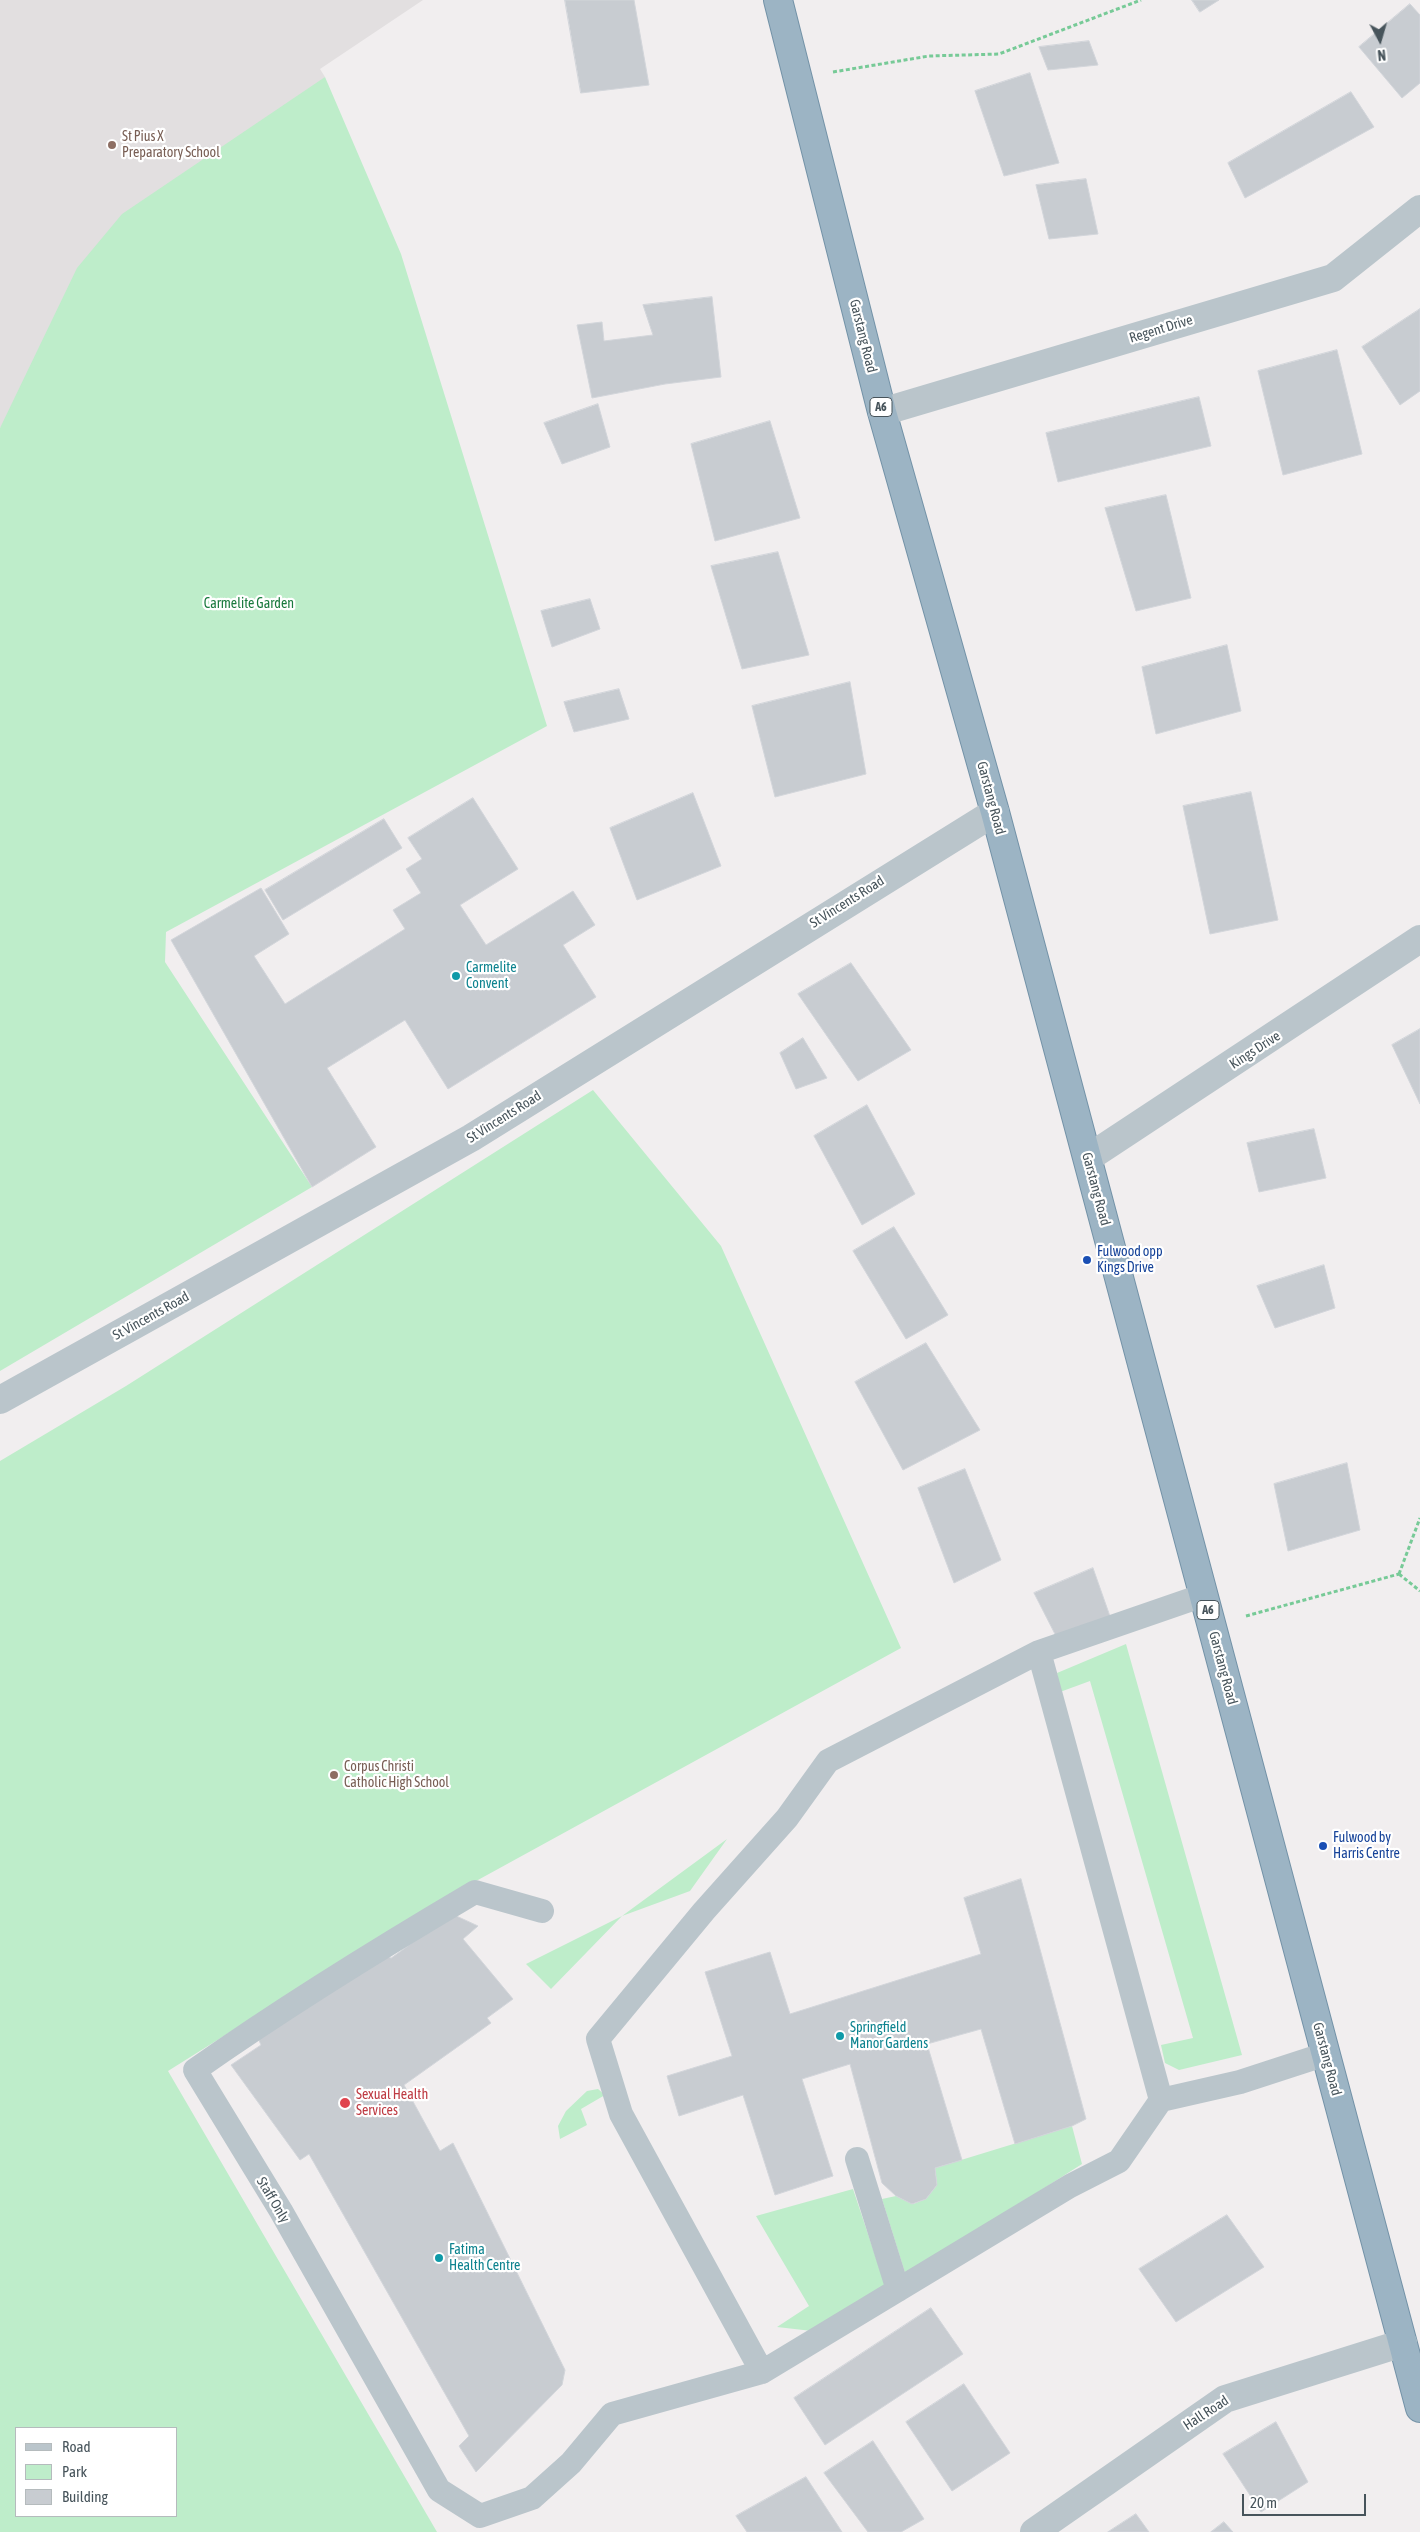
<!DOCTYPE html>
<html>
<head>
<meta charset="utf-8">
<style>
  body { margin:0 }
  #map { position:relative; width:1420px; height:2532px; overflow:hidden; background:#f1eeef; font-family:"Asap Condensed",sans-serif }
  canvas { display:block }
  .legend { position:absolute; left:15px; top:2427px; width:162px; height:90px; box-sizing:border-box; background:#fff; border:1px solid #b5bbbd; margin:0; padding:6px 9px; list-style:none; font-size:15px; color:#47545b }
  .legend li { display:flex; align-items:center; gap:10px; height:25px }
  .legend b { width:25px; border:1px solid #b5bbbd }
  .north { position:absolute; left:1355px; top:15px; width:50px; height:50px; -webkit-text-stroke:4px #fff; paint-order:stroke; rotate:174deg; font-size:14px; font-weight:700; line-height:20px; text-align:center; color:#47545b }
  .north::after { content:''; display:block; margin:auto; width:18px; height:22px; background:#47545b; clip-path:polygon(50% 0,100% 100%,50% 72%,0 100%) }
  .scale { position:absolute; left:1242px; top:2494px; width:124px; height:22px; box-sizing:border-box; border:2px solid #47545b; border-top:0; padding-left:6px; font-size:15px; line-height:18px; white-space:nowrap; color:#47545b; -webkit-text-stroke:4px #fff; paint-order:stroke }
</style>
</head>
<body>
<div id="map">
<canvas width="1420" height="2532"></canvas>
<ul class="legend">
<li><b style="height:6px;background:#bac5cb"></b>Road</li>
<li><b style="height:14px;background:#beedca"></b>Park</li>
<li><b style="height:14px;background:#c8ccd1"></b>Building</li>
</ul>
<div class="north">N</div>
<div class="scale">20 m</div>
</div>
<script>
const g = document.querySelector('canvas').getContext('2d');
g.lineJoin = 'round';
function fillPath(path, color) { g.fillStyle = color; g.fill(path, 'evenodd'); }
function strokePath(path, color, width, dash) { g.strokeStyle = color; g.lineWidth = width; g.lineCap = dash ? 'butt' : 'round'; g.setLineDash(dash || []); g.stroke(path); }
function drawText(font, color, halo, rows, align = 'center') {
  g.font = font + ' "Asap Condensed",sans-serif'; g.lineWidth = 4.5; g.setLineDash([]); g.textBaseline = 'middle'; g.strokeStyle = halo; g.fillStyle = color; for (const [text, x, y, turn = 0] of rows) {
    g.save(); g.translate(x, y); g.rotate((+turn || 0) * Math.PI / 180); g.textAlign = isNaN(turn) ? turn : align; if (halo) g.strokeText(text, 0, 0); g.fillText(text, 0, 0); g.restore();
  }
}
const education = new Path2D(`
  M0,0H423L320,69L325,77L0,428Z`);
const green = new Path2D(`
  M325,77L401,254L547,726L166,932L165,962L312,1187L0,1371V428L77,268L122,214Z
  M593,1090L721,1246L901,1648L436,1903L168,2071L437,2532H0V1461L126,1386ZM16,2428H176V2516H16Z
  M1126,1644L1242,2055L1179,2070L1165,2063L1161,2045L1193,2038L1090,1681L1060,1692L1057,1673Z
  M727,1839L690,1891L622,1916L551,1989L526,1964L622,1916Z
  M598,2089L605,2095L581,2109L587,2125L560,2139L558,2126L566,2111L587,2091Z
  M1072,2126L1082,2164L906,2276L882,2199L896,2196L913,2204L926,2199L937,2185L935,2168Z
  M853,2189L886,2288L812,2331L777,2327L809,2306L756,2216Z`);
const building = new Path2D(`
  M565,0H634L649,85L581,93Z
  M1192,0H1219L1200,12Z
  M1410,4L1420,15V83L1402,98L1359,47Z
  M1089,41L1098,65L1048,70L1039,47Z
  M1030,73L1059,163L1004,176L975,91Z
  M1351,92L1374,127L1245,198L1228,163Z
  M1086,179L1098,234L1049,239L1036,185Z
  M712,297L721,377L665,384L592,398L577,325L602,322L604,341L653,335L643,305Z
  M1420,309V391L1400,405L1362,347Z
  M1337,350L1362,454L1283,475L1258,371Z
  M1199,397L1211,446L1058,482L1046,433Z
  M598,404L610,447L562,464L544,423Z
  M770,421L800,518L715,541L691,444Z
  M1166,495L1191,598L1136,611L1105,508Z
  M778,552L809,655L742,669L711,566Z
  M590,599L600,629L552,647L541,611Z
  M1227,645L1241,711L1156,734L1142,667Z
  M850,682L866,774L775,797L752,706Z
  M619,689L629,719L574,732L564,702Z
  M1251,792L1278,920L1210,934L1183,806Z
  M693,793L721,866L637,900L610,828Z
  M473,798L518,869L460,905L486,945L573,891L595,925L563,945L596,997L448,1089L405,1020L327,1068L376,1147L312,1187L171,940L261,888L289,934L254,956L285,1004L405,929L393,910L421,893L406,869L422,859L408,838Z
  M384,819L402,848L283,920L265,890Z
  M851,963L911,1050L858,1081L798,994Z
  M1420,1029V1104L1392,1045Z
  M803,1038L827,1078L796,1089L780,1053Z
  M867,1105L915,1194L862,1225L814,1136Z
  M1314,1129L1326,1178L1259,1192L1247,1143Z
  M894,1227L948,1315L906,1339L853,1251Z
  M1324,1265L1335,1308L1275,1328L1257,1286Z
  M926,1343L980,1430L903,1470L855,1382Z
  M1347,1463L1360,1530L1288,1551L1274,1484Z
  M965,1469L1001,1560L954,1583L918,1488Z
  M1093,1568L1112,1622L1058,1640L1034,1593Z
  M1021,1879L1086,2119L1072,2126L1015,2144L981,2029L927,2044L962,2160L935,2168L937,2185L926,2199L912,2204L896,2196L882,2183L850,2064L802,2079L833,2176L775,2195L743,2095L679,2116L667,2076L732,2056L705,1972L770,1952L790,2014L981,1954L964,1898Z
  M452,1914L478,1926L463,1939L513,1999L487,2018L491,2023L404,2085L440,2151L453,2143L565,2370L562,2385L476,2472L459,2446L469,2436L309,2154L300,2160L231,2065L261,2045L255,2031L376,1954L391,1958Z
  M1227,2215L1264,2267L1176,2322L1139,2269Z
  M931,2308L963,2354L825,2445L794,2398Z
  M964,2384L1010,2453L952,2491L906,2422Z
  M1276,2422L1308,2482L1261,2512L1223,2454Z
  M873,2441L924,2519L901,2532H868L824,2473Z
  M806,2477L842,2532H747L736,2516Z
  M1136,2514L1149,2532H1108Z
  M1224,2522L1233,2532H1211Z`);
const path = new Path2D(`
  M833,72L929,56L999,54L1141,0
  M1399,1574L1420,1518
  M1399,1574L1420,1591
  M1246,1616L1399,1574`);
const service = new Path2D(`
  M1204,1595L1039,1652L828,1761L787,1818L704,1911L598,2039L621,2114L762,2372L1070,2186L1119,2161L1161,2100L1240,2082L1326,2054
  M1039,1652L1161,2100
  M542,1911L475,1892C380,1948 286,2006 195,2070L281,2211L439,2490L480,2516L532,2498L571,2463L612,2414L762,2372
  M857,2159L898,2290`);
const minor = new Path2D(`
  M882,412L1333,278L1420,209
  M1088,1158L1420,939
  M1034,2532L1225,2399L1403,2343`);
const tertiary = new Path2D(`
  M0,1400L471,1138L995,812`);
const trunk = new Path2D(`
  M778,0L882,412L995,812L1420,2408`);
const markers = [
  [112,145,5,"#8d6e63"],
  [456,976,5,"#0f9aa8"],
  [1087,1260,5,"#1a4fb4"],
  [334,1775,5,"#8d6e63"],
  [1323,1846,5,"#1a4fb4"],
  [840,2036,5,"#0f9aa8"],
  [345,2103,6,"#e0444e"],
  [439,2258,5,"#0f9aa8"]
];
const shields = [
  [881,407,22],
  [1208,1610,22]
];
const shieldNames = [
  ["A6",881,407],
  ["A6",1208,1610]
];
const educationNames = [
  ["St Pius X",122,137],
  ["Preparatory School",122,153],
  ["Corpus Christi",344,1767],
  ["Catholic High School",344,1783]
];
const streetNames = [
  ["Regent Drive",1161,329,-17],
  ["Garstang Road",863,336,76],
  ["Garstang Road",991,798,75],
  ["St Vincents Road",847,902,-32],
  ["Kings Drive",1255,1050,-33],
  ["St Vincents Road",504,1117,-32],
  ["Garstang Road",1096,1189,75],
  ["St Vincents Road",151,1316,-29],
  ["Garstang Road",1223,1668,75],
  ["Garstang Road",1327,2059,75],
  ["Staff Only",273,2200,59],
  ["Hall Road",1206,2413,-33]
];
const parkNames = [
  ["Carmelite Garden",249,604]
];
const cultureNames = [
  ["Carmelite",466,968],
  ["Convent",466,984],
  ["Springfield",850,2028],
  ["Manor Gardens",850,2044],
  ["Fatima",449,2250],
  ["Health Centre",449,2266]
];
const transitNames = [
  ["Fulwood opp",1097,1252],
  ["Kings Drive",1097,1268],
  ["Fulwood by",1333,1838],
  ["Harris Centre",1333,1854]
];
const healthNames = [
  ["Sexual Health",356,2095],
  ["Services",356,2111]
];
fillPath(education, '#e2dfe0');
fillPath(green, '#beedca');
fillPath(building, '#c8ccd1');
strokePath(building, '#d2d5da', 1);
strokePath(trunk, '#7392a7', 30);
strokePath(path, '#77ca97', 3, [4, 2.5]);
strokePath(service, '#bac5cb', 24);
strokePath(minor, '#bac5cb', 28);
strokePath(tertiary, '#bac5cb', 28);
strokePath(trunk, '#9cb4c4', 28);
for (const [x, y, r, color] of markers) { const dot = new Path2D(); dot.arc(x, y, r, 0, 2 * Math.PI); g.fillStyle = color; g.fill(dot); strokePath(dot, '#fff', 2); }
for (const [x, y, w] of shields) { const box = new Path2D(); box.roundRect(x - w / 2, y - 9.5, w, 19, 4); g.fillStyle = '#fff'; g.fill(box); strokePath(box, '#47545b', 1); }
drawText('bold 12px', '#47545b', null, shieldNames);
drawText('14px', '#785e54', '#fff', educationNames, 'left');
drawText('14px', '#47545b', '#fff', streetNames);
drawText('14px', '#1a7a3e', '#fff', parkNames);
drawText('14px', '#0d838f', '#fff', cultureNames, 'left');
drawText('14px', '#164399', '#fff', transitNames, 'left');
drawText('14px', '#be3a42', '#fff', healthNames, 'left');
</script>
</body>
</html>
